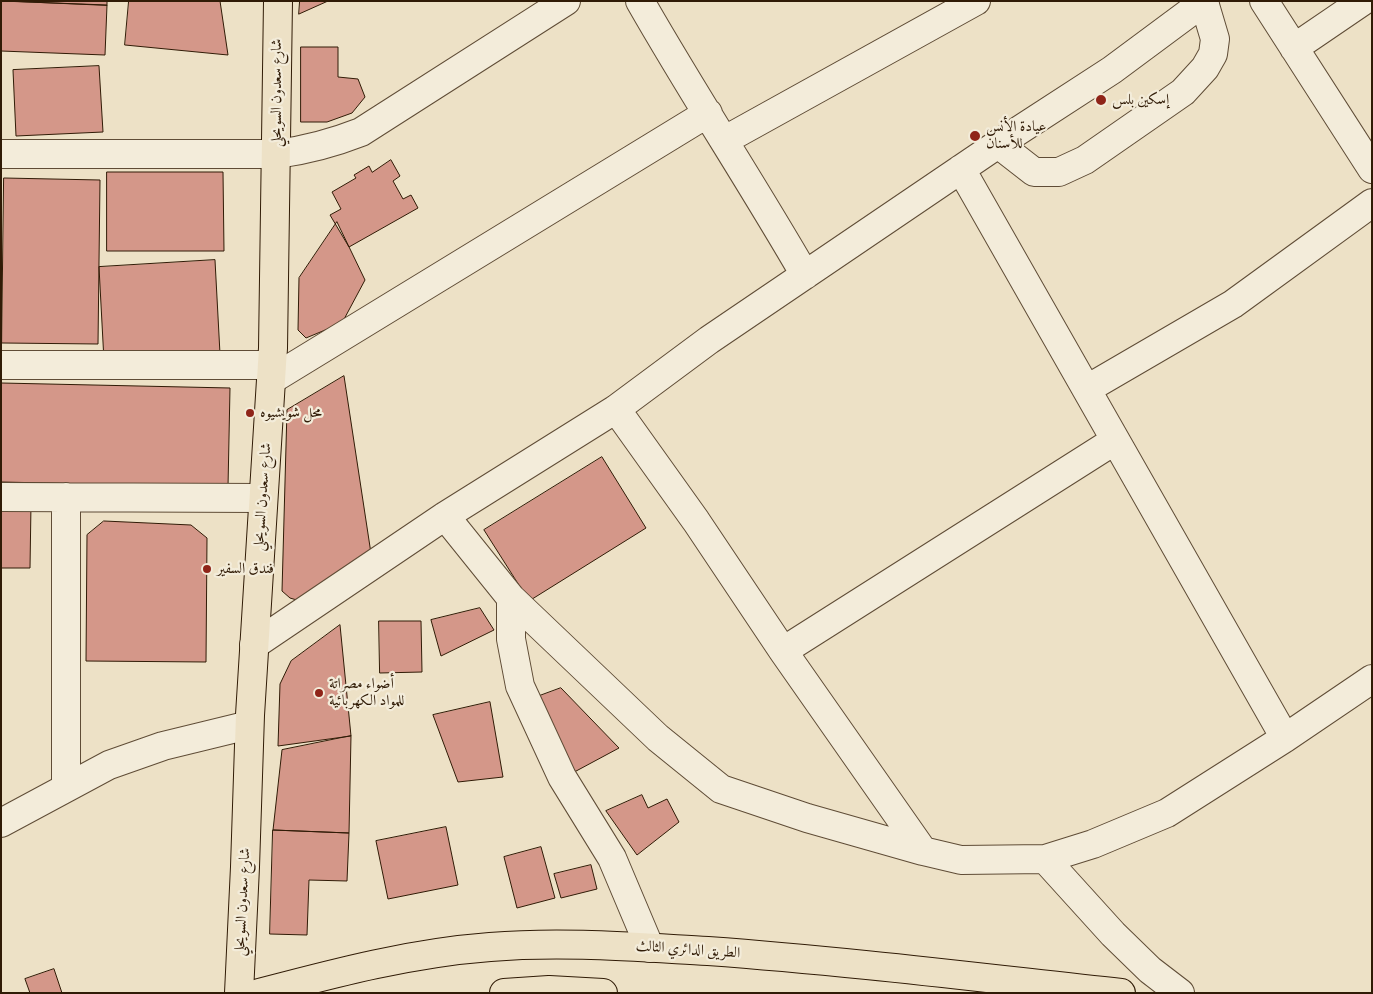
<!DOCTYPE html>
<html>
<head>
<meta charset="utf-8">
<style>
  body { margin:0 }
  #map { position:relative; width:1373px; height:994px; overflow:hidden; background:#ede1c6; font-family:"IM FELL Great Primer",serif }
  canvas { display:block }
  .frame { position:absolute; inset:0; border:2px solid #301b06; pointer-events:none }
</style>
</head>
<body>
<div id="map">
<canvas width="1373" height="994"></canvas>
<div class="frame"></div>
</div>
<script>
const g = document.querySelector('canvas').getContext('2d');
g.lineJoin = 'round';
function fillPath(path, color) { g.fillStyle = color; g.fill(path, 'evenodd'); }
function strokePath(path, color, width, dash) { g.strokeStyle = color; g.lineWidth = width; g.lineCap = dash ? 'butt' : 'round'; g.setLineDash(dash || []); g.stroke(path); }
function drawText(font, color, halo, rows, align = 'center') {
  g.font = font + ' "IM FELL Great Primer",Amiri,serif'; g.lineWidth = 4.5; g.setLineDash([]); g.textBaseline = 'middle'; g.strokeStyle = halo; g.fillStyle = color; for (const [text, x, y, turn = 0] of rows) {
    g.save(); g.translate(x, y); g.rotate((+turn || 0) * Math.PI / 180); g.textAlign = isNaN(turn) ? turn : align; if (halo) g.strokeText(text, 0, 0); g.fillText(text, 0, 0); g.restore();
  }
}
const building = new Path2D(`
  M1,1L107,5L105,55L1,51Z
  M7,1H107V5Z
  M129,1H220L228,55L125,45Z
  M300,1H328L299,14Z
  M301,47H338V77L358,79L365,97L352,113L327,122H301Z
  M99,66L103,132L16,136L13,70Z
  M391,160L400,176L393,181L403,199L411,195L418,208L349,247L330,215L341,209L332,192L356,178L354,175L369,166L372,172Z
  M107,172H223L224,251H107Z
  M4,178L100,180L98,344L2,343Z
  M337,222L365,280L342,323L306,338L298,330L299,278Z
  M215,260L220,354L104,361L99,267Z
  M344,376L372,560L300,601L290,598L282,591L287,410Z
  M1,383L230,388L228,487L1,482Z
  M602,457L646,528L529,601L484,530Z
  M1,503L31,504L30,568H1Z
  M104,521L191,525L207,538L206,662L86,661L87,535Z
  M480,608L494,630L441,656L431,620Z
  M379,621H421L422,672L380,673Z
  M340,625L351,736L278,746L280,684L291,661Z
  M561,688L619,748L565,777L534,698Z
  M490,702L503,777L458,782L433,715Z
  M351,736L349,833L273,830L282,750Z
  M642,795L648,808L667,799L679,822L637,855L606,811Z
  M446,827L458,885L388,899L376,841Z
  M273,830L349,833L347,881L309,880L307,935L270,934Z
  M541,847L555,898L517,908L504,857Z
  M591,865L597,889L561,898L554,874Z
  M54,969L62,993H30L25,979Z`);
const minor = new Path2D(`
  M640,1C693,94 752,183 805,275
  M1264,1L1372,169
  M1294,48L1363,1
  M725,140L976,1
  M998,144L1034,172H1059L1085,160L1183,92L1205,68L1213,54L1215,39L1204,2
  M1,154H277C307,150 333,143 361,132L566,1
  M961,169L1285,738
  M1,365H272
  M271,380L708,113
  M1087,389L1233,304L1372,203
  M616,409L696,521L783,651L1114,441
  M1,497L263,498
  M66,497V787
  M445,516L511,598L658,738L721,789L807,818L923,851L961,860L1045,859L1093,844L1167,813L1285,738L1372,679
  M511,598V639L520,686L562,777L612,858L650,948
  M254,645L445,516L616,409L709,340L998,144L1112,70L1205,1
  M783,651L923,851
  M1,823L109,765L163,746L249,725
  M1045,859L1113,934L1150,970L1180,993`);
const major = new Path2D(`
  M239,993L245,867L250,715L273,348L278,1
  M259,993C335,973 410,953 490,947C562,941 635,947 708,951C846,961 983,978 1121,993
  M504,993L549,990L603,993`);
const markers = [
  [1101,100,6,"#8f2418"],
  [975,136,6,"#8f2418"],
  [250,413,5,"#8f2418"],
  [207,569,5,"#8f2418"],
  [319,693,5,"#8f2418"]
];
const streetNames = [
  ["شارع سعدون السويحلي",277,93,-90],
  ["شارع سعدون السويحلي",263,497,-86],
  ["شارع سعدون السويحلي",243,902,-87],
  ["الطريق الدائري الثالث",688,950,4]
];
const poiNames = [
  ["إسكين بلس",1112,100],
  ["عيادة الأنس",986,127],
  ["للأسنان",986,144],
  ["محل شويشيوه",260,413],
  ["فندق السفير",217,569],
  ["أضواء مصراتة",329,684],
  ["للمواد الكهربائية",329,701]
];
fillPath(building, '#d49789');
strokePath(building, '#301b06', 1);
strokePath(minor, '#5f4c36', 30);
strokePath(major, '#301b06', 30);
strokePath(minor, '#f3ecda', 28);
strokePath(major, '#ede1c6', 28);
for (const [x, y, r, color] of markers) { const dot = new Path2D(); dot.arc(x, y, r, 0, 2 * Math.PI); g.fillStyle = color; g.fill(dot); strokePath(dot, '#f3ecda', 2); }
drawText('15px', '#301b06', '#f3ecda', streetNames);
drawText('15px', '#301b06', '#f3ecda', poiNames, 'left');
</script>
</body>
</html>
